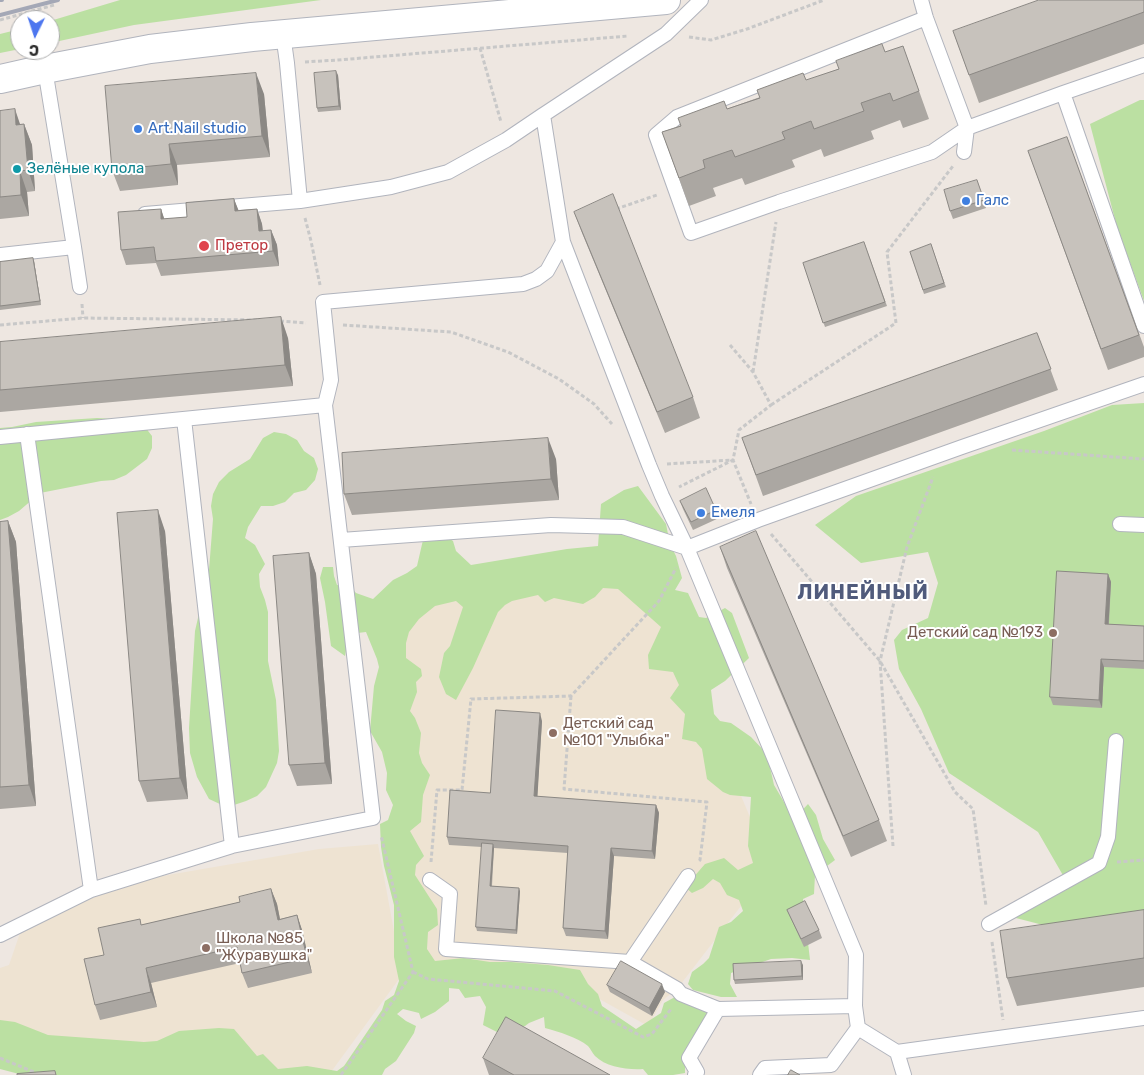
<!DOCTYPE html>
<html>
<head>
<meta charset="utf-8">
<style>
  body { margin:0 }
  #map { position:relative; width:1144px; height:1075px; overflow:hidden; background:#eee7e1; font-family:Rubik,sans-serif }
  canvas { display:block }
  .north { position:absolute; left:10px; top:10px; width:50px; height:50px; box-sizing:border-box; background:#fff; border:1px solid #ababab; border-radius:50%; rotate:184deg; font-size:14px; font-weight:700; line-height:20px; text-align:center; color:#2d2d2d }
  .north::after { content:''; display:block; margin:auto; width:18px; height:22px; background:#4d76ef; clip-path:polygon(50% 0,100% 100%,50% 72%,0 100%) }
</style>
</head>
<body>
<div id="map">
<canvas width="1144" height="1075"></canvas>
<div class="north">С</div>
</div>
<script>
const g = document.querySelector('canvas').getContext('2d');
g.lineJoin = 'round';
function fillPath(path, color) { g.fillStyle = color; g.fill(path, 'evenodd'); }
function strokePath(path, color, width, dash) { g.strokeStyle = color; g.lineWidth = width; g.lineCap = dash ? 'butt' : 'round'; g.setLineDash(dash || []); g.stroke(path); }
function drawText(font, color, halo, rows, align = 'center') {
  g.font = font + ' Rubik,sans-serif'; g.lineWidth = 4; g.setLineDash([]); g.textBaseline = 'middle'; g.strokeStyle = halo; g.fillStyle = color; for (const [text, x, y, turn = 0] of rows) {
    g.save(); g.translate(x, y); g.rotate((+turn || 0) * Math.PI / 180); g.textAlign = isNaN(turn) ? turn : align; if (halo) g.strokeText(text, 0, 0); g.fillText(text, 0, 0); g.restore();
  }
}
const education = new Path2D(`
  M610,566L659,601L771,867L677,989L663,1000L648,1026L594,996L421,964L404,817L379,650L411,588Z
  M378,844L402,975L331,1072L306,1075L0,1046V968L9,965L21,930L73,905L139,880L319,849Z`);
const green = new Path2D(`
  M120,0H321L134,25L50,43V21Z
  M20,29V49L0,53V34Z
  M1140,100H1144V301L1117,227L1090,124Z
  M1144,403V916L1078,934L1012,917L1068,884L1038,832L949,773L921,709L899,669L894,640L902,630L928,618L938,583L928,552L861,563L815,525L856,496L1044,431L1112,405Z
  M97,418L134,420L145,427L152,436V448L147,459L126,475L114,480L101,481L40,493L19,511L8,517L0,520V428L12,427L36,422Z
  M274,432L286,434L297,440L304,451L314,458L318,469L315,480L306,490L294,493L285,502L273,506H261L248,527L245,538L255,545L265,564L259,574L260,587L265,600L268,612V661L276,700L279,751L277,763L266,787L257,796L246,801L234,805H222L209,799L197,777L190,753L189,728L195,631L209,570L213,519L211,506L213,494L219,482L229,472L250,459L263,438Z
  M638,486L666,524L670,544L676,556L682,578L675,590L688,593L699,617L706,618L725,608L732,613L749,658L725,681L711,690L714,714L720,721L731,723L751,737L767,754L774,785L794,819L808,804L816,815L823,839L835,860L815,875L814,894L803,899L810,960L792,958L771,959L731,973L730,984L737,997H721L693,990L688,984L692,972L703,964L709,958L719,927L731,922L743,911L739,900L727,895L720,883L713,879L703,888L692,893L685,887L705,864L724,858L738,870L753,863L748,846L751,797L730,795L723,792L707,779L702,749L696,742L682,739L685,714L670,698L679,685L673,672L649,669L648,655L661,627L618,589L603,588L595,597L583,604L554,598L545,602L538,595L512,601L505,605L498,612L473,668L456,700L446,694L439,677L444,653L450,646L463,607L456,601L435,606L419,619L409,632L406,643V658L421,669L422,676L416,682L417,692L410,711L415,718L421,733L419,753L422,763L430,775L423,795L421,822L410,831L424,856L416,865L415,875L437,909L438,925L428,932L427,949L435,961L464,958L490,962H511L548,965L580,970L588,984L598,994L602,1006L636,1029L661,1013L664,1003L675,997L705,1007L710,1015L685,1064V1073L673,1075H648L643,1069C627,1070 606,1067 595,1056C592,1053 591,1049 588,1046C577,1037 559,1032 545,1028L544,1017L529,1023L525,1026L504,1033L497,1032L483,1025L486,1007L480,996L465,998L459,989L449,988V1001L435,1012L421,1019L419,1013L403,1009L397,1014L406,1021L416,1026L414,1033L396,1061L385,1069L382,1075H23L0,1069V1020L15,1022L48,1035L144,1042L157,1041L179,1031L219,1028L234,1029L257,1056L263,1054L278,1069L307,1066L337,1071L344,1066L382,1010L385,1001L394,995L399,981L394,957V905L384,866L381,847L380,824L388,820L393,805L386,790L387,773L382,752L370,731L374,686L379,667L377,659L366,632L349,634L345,656L331,646L325,602L320,578L323,567H333L334,576L337,585L350,586L356,593L373,599L393,580L407,573L417,566L423,540L445,536L453,541L456,551L471,565L567,549L598,546L601,504L624,490Z`);
const path = new Path2D(`
  M0,20L54,5L52,0
  M689,37L711,40L747,29L824,0
  M480,48L501,122
  M305,62L338,60L628,36
  M616,209L657,195
  M305,218L311,241L320,285
  M82,304L83,318
  M280,321L306,323
  M0,325L83,318L257,320
  M343,325L451,332L508,352L559,379L594,404L612,424
  M730,345L753,372L771,405L739,430L733,460L751,504
  M753,372L776,222
  M771,405L896,323L887,252L953,166
  M1012,450L1144,459
  M667,464L733,460L679,487
  M771,534L880,661L955,792L973,809L986,906
  M571,696L564,789L707,802L700,860L698,862
  M893,846L880,661L907,547L933,477
  M431,862L437,790H462L471,699L571,696L659,601L676,568
  M1117,862L1144,860
  M992,942L1003,1020
  M413,972L428,979L555,991L643,1037L652,1034L671,1009
  M0,1058L41,1075
  M341,1075L413,972L381,835`);
const service = new Path2D(`
  M921,0L926,18L967,128L964,152
  M926,18L677,117L656,135L691,233L779,202L932,152L967,128L1063,93L1144,65
  M283,34L287,63L300,201
  M1063,93L1144,326
  M145,214L300,201L391,187L448,172L506,140L543,115
  M563,242L649,465L662,496L687,548L856,955L855,1006L858,1028L831,1065L765,1068L760,1075
  M74,247L80,287
  M0,255L74,247L45,69
  M184,419L232,846
  M27,434L91,890
  M0,437L325,405L331,380L323,302L523,284L536,279L547,271L563,242L543,115L666,34L701,0
  M1120,524L1144,525
  M341,540L551,525L623,527L687,548L758,520L962,447L1144,384
  M688,876L630,962L677,989L681,994L718,1009L855,1006
  M430,880L450,894L446,949L630,962
  M989,924L1099,863L1108,837L1116,741
  M0,935L91,890L232,846L373,818L325,405
  M858,1028L897,1052
  M695,1075L697,1072L689,1058L718,1009
  M904,1075L897,1052L1144,1018`);
const minor = new Path2D(`
  M0,79L45,69L150,49L252,37L666,0`);
const rail = new Path2D(`
  M0,0H2
  M0,15L58,0`);
const wall = new Path2D(`
  M1144,0V44L979,103L953,31Z
  M903,46L929,119L903,128L900,120L871,131L874,139L824,157L821,149L792,160L795,167L745,185L742,178L713,188L716,196L689,206L662,132Z
  M338,75L341,110L318,112L317,108Z
  M264,94L270,157L177,165L178,185L120,191L112,170Z
  M0,111L20,124H24L32,145L35,191L27,192L29,216L0,219Z
  M1067,137L1144,347V357L1108,370L1028,151Z
  M977,180L986,208L953,219L950,211Z
  M234,199L238,210L257,209L262,224L263,231L271,230L277,245L279,266L161,276L156,263L126,265L121,250L161,209L164,219L187,217Z
  M574,212L693,397L700,418L665,433L582,233Z
  M864,242L887,306L825,327L803,263Z
  M931,244L946,287L924,294L910,252Z
  M33,258L34,261L41,305L0,310V262Z
  M1037,333L1058,390L763,496L742,438Z
  M288,338L293,386L0,412V342Z
  M556,459L559,500L352,515L344,494Z
  M680,501L716,510L719,518L693,530L683,509Z
  M8,521L16,542L36,806L0,809V522Z
  M165,531L188,799L147,802L139,781Z
  M720,547L879,820L887,841L851,857L727,568Z
  M309,553L316,574L332,784L297,786L289,765Z
  M1108,574L1111,582L1109,624L1144,626V669L1104,667L1102,708L1053,705L1050,697Z
  M542,721L537,797L656,805L659,813L655,859L614,856L608,939L566,936L563,928L568,853L494,848L492,886L520,891L517,934L477,931L476,927L482,847L449,845L447,837L490,793Z
  M271,889L277,904L280,919L297,915L302,930L312,973L248,988L242,973L240,963L151,983L157,1007L100,1020L95,1005L104,955L142,925L240,902Z
  M787,910L819,930L822,938L804,947Z
  M1144,910V987L1017,1006L1007,978Z
  M803,965V980L735,984L734,980Z
  M607,985L665,992L652,1016L610,992Z
  M483,1058L610,1075H489Z`);
const shadedWall = new Path2D(`
  M336,71L338,75L341,110L339,106Z
  M256,73L264,94L270,157L262,136Z
  M15,109L22,130L16,125Z
  M24,124L32,145L35,191L28,170Z
  M169,144L177,165L178,185L171,164Z
  M20,171L27,192L29,216L21,195Z
  M234,199L240,214L235,211Z
  M161,209L166,224L161,219Z
  M257,209L262,224L264,246L259,231Z
  M271,230L277,245L279,266L273,251Z
  M33,258L34,261L41,305L40,301Z
  M281,317L288,338L293,386L285,365Z
  M548,438L556,459L559,500L551,479Z
  M158,510L165,531L188,799L180,778Z
  M8,521L16,542L36,806L29,785Z
  M309,553L316,574L332,784L325,763Z
  M1108,574L1111,582L1108,632L1105,624Z
  M1101,659L1104,667L1102,708L1099,700Z
  M540,713L542,721L537,804L534,796Z
  M656,805L659,813L655,859L652,851Z
  M493,844L494,848L491,889L490,886Z
  M611,848L614,856L608,939L605,931Z
  M519,888L520,891L517,934L516,930Z
  M271,889L277,904L283,935L278,920Z
  M297,915L302,930L312,973L307,958Z
  M801,961L803,965V980L802,976Z
  M146,968L151,983L157,1007L151,992Z
  M662,984L665,992L652,1016L649,1008Z`);
const building = new Path2D(`
  M1039,0H1144V12L969,75L953,31Z
  M882,44L885,52L903,46L919,91L893,101L890,93L861,103L864,111L814,129L811,121L782,132L785,139L735,157L732,150L703,160L705,168L679,178L662,132L681,126L678,118L724,101L727,109L760,98L757,90L803,73L806,80L839,69L836,61Z
  M336,71L339,106L317,108L314,73Z
  M256,73L262,136L169,144L171,164L112,170L105,86Z
  M15,109L16,125L24,124L28,170L20,171L21,195L0,197V111Z
  M1067,137L1139,335L1101,349L1028,151Z
  M977,180L984,200L950,211L944,190Z
  M613,194L693,397L657,412L574,212Z
  M234,199L235,211L257,209L259,231L271,230L273,251L156,261L154,247L121,250L118,212L161,209V219L187,217L186,203Z
  M864,242L885,302L823,323L803,263Z
  M931,244L944,283L923,290L910,252Z
  M33,258L40,301L0,306V262Z
  M281,317L285,365L0,390V342Z
  M1037,333L1051,369L756,475L742,438Z
  M548,438L551,479L344,494L342,453Z
  M706,488L716,510L691,522L680,501Z
  M158,510L180,778L139,781L117,513Z
  M8,521L29,785L0,787V522Z
  M756,531L879,820L843,836L720,547Z
  M309,553L325,763L289,765L273,556Z
  M1057,571L1108,574L1105,624L1144,626V661L1101,659L1099,700L1050,697Z
  M496,710L540,713L534,796L656,805L652,851L611,848L605,931L563,928L568,846L447,837L450,790L490,793Z
  M482,843L493,844L490,886L519,888L516,930L476,927Z
  M271,889L278,920L297,915L307,958L242,973L237,947L146,968L151,992L95,1005L84,959L104,955L98,928L140,919L141,925L240,902L239,897Z
  M805,901L819,930L801,939L787,910Z
  M1144,910V958L1007,978L1000,931Z
  M621,961L662,984L649,1008L607,985Z
  M801,961L802,976L734,980L733,964Z
  M506,1017L610,1075H514L483,1058Z
  M791,1070L800,1075H788Z
  M55,1071L56,1075H17V1074Z`);
const markers = [
  [138,129,5,"#3f7fe0"],
  [17,169,5,"#0f9aa8"],
  [966,201,5,"#3f7fe0"],
  [204,246,6,"#e0444e"],
  [701,513,5,"#3f7fe0"],
  [1053,633,5,"#8d6e63"],
  [553,733,5,"#8d6e63"],
  [206,948,5,"#8d6e63"]
];
const shopNames = [
  ["Art.Nail studio",148,129],
  ["Галс",976,201],
  ["Емеля",711,513]
];
const cultureNames = [
  ["Зелёные купола",27,169]
];
const healthNames = [
  ["Претор",215,246]
];
const educationNames = [
  ["Детский сад №193",1043,633,"right"],
  ["Детский сад",563,724],
  ["№101 \"Улыбка\"",563,741],
  ["Школа №85",216,939],
  ["\"Журавушка\"",216,956]
];
const districtNames = [
  ["ЛИНЕЙНЫЙ",863,593]
];
fillPath(education, '#eee3d2');
fillPath(green, '#bbe0a2');
strokePath(service, '#b1b4bd', 16);
strokePath(minor, '#b1b4bd', 30);
strokePath(path, '#c8c8c8', 3, [4, 2.5]);
strokePath(service, '#fff', 14);
strokePath(minor, '#fff', 28);
strokePath(rail, '#a4a8b6', 4);
fillPath(wall, '#aba7a2');
fillPath(shadedWall, '#8b8884');
fillPath(building, '#c7c2bc');
strokePath(building, '#8b8884', 1);
for (const [x, y, r, color] of markers) { const dot = new Path2D(); dot.arc(x, y, r, 0, 2 * Math.PI); g.fillStyle = color; g.fill(dot); strokePath(dot, '#fff', 2); }
drawText('15px', '#366cbe', '#fff', shopNames, 'left');
drawText('15px', '#0d838f', '#fff', cultureNames, 'left');
drawText('15px', '#be3a42', '#fff', healthNames, 'left');
drawText('15px', '#785e54', '#fff', educationNames, 'left');
g.letterSpacing = '1px';
drawText('bold 20px', '#505b7c', '#fff', districtNames);
g.letterSpacing = '0px';
</script>
</body>
</html>
